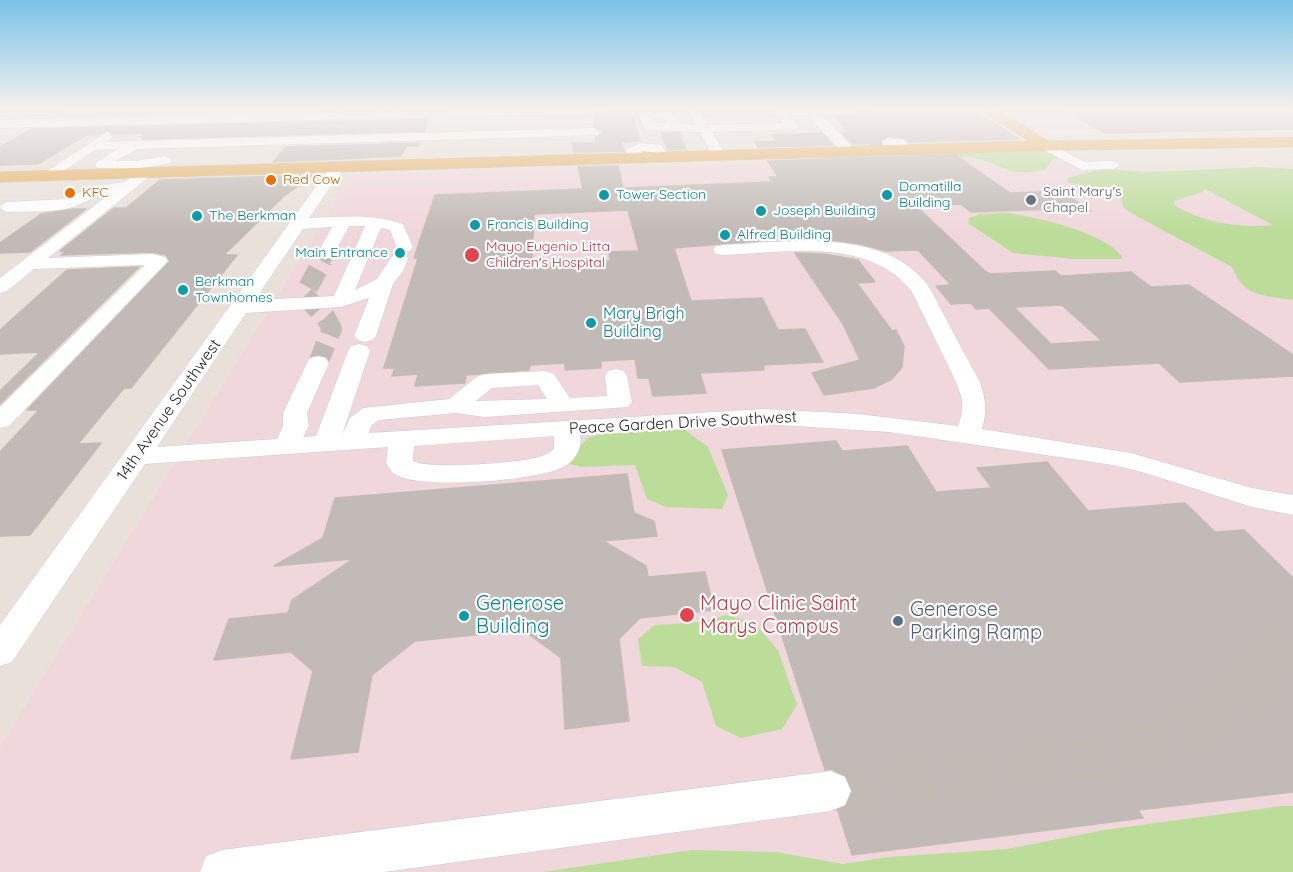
<!DOCTYPE html>
<html>
<head>
<meta charset="utf-8">
<style>
  body { margin:0 }
  canvas { display:block; background:#e9e0d9 }
</style>
</head>
<body>
<canvas width="1293" height="872"></canvas>
<script>
const g = document.querySelector('canvas').getContext('2d');
g.lineJoin = 'round';
function fillPath(path, color) { g.fillStyle = color; g.fill(path, 'evenodd'); }
function strokePath(path, color, width, dash) { g.strokeStyle = color; g.lineWidth = width; g.lineCap = dash ? 'butt' : 'round'; g.setLineDash(dash || []); g.stroke(path); }
function drawText(font, color, halo, rows, align = 'center') {
  g.font = font + ' Quicksand,sans-serif'; g.lineWidth = 4.5; g.setLineDash([]); g.textBaseline = 'middle'; g.strokeStyle = halo; g.fillStyle = color; for (const [text, x, y, turn = 0] of rows) {
    g.save(); g.translate(x, y); g.rotate((+turn || 0) * Math.PI / 180); g.textAlign = isNaN(turn) ? turn : align; if (halo) g.strokeText(text, 0, 0); g.fillText(text, 0, 0); g.restore();
  }
}
const medical = new Path2D(`
  M1058,154L1115,189L1200,186L1293,235V872H0V747L352,175Z`);
const green = new Path2D(`
  M932,148L1058,151L1065,157L1053,159L1046,169C1006,180 1004,162 968,157L814,161L831,156Z
  M1257,167L1293,169V300C1263,295 1245,298 1232,267L1138,217L1124,208L1121,199L1111,192L1067,182L1068,178L1101,169L1150,172ZM1205,189L1273,225H1274C1238,228 1206,224 1174,205L1175,201L1202,192Z
  M1006,213C1032,215 1113,235 1123,259H1075L1013,253L969,224V218L981,214Z
  M684,429L708,447L728,495L722,509L666,507L647,499L635,465L581,467L567,463L587,438L609,432Z
  M726,615L753,622L778,650L797,705L782,729L741,738L716,726L702,682L674,667L642,666L638,639L655,625L701,622Z
  M1282,806H1293V872H543L692,850L776,852L843,864L889,857L1008,849L1104,830Z`);
const building = new Path2D(`
  M69,110H317L56,116Z
  M595,110H603L607,126L604,113L631,112L640,141L622,142L624,151L574,152L572,143H596L595,137L602,133L601,130L594,126L593,113Z
  M878,110H972L1019,139L909,142L903,138L888,136L881,140L880,143L853,144L842,133H847L843,129H847L834,116L881,113Z
  M1063,110H1293V129L1105,133Z
  M429,119L424,131L142,139L144,137H140L145,133L114,134L106,130L99,135H86L38,164L0,165V147L32,129Z
  M661,133H679L686,149L668,150Z
  M822,133L833,145L758,147L755,142L777,141L772,135Z
  M419,143L418,146H406L401,156L273,162L286,147Z
  M956,155L1010,193L1062,191L1091,211L1061,212L1056,209L971,212L960,204L916,206L985,271L990,274L1055,271L1061,276L1131,272L1151,287L1189,285L1293,355V376L1180,382L1159,363L1049,369L989,308L976,309L971,303L951,304L936,286L951,285L918,250L886,251L860,244L832,240L786,239L777,224L756,237L758,241L674,248L691,301L762,298L778,330L805,329L823,362L763,365L764,370L700,373L706,393L653,396L649,378H638L635,359L601,361V368L565,370V363L530,365L529,370L466,375L465,383L415,386L418,374L392,376L395,368H384L418,258H414L435,195L583,189L578,167L618,166L623,188L772,182L769,177H778L768,161ZM628,210L639,251L609,252L610,261L532,264L534,214ZM1062,305L1102,341L1051,344L1014,307Z
  M314,175L284,196L224,255H237L131,388H124L78,444L101,443L30,535L0,536V452L39,410H27L170,261L166,255L152,252L61,255L66,251H60L114,208H126L160,180Z
  M73,209H86L30,252L0,253V243L41,214Z
  M795,253L823,254L858,260L875,282L857,283L892,331L896,330L904,346L902,367L892,379L874,388L824,395L812,373L860,360L843,324Z
  M139,267L0,404V391L40,352L0,354V330L67,270Z
  M836,441L842,451L907,446L936,492L992,488L977,468L1047,462L1088,511L1185,503L1215,532L1244,530L1293,578V792L1138,810L1143,818L852,855L838,811L847,806L853,790L846,775L832,769L825,770L722,450Z
  M627,474L634,513L654,521L657,536L603,541L646,566L648,577L705,572L714,610L640,618L619,639L629,721L565,729L561,658L523,630L415,641L372,675L358,752L291,759L313,671L291,652L214,660L229,619L288,613L292,600L353,559L274,566L323,538L335,498Z`);
const minorTunnelFar4 = new Path2D(`
  M869,143L888,142`);
const minorTunnelFar3 = new Path2D(`
  M322,261L326,254`);
const minorTunnelFar2 = new Path2D(`
  M318,363L332,329L326,318L304,295L323,260`);
const minorTunnelFar1 = new Path2D(`
  M1266,664L1293,634`);
const minorTunnel = new Path2D(`
  M831,791L1123,755L1229,710L1267,663`);
const minor = new Path2D(`
  M448,110H593L587,113L0,128V120Z
  M688,110H700L708,125L783,123L774,112L776,110H863L857,113L820,114L858,152L856,155H846L807,115H789L798,126L796,129L712,132L726,156L719,160L712,156L700,132L646,130L638,115C646,109 662,110 672,112C680,123 682,125 696,125ZM651,118H664L667,123H654Z
  M594,128L600,132L598,135L137,149L115,161H136L165,156L172,160L170,163L136,169L97,168L95,165L97,162L117,149L95,150L53,178L48,179L41,175L107,132L113,136L107,142Z
  M888,138L903,140L915,150L908,154L895,146L884,145L882,142Z
  M1047,142L1085,162L1113,161L1120,165L1113,169L1082,170L1042,149L1041,146L1042,143Z
  M640,143L661,145L670,157L663,161L658,160L652,152L642,151L638,161H628L626,150Z
  M337,163L344,167L309,218C341,217 373,213 403,224L413,247L410,251H398L390,230L381,228L355,290L377,279L393,255H405L408,259L403,271L393,284L376,336L372,340L365,342L358,340L354,336L369,298L341,307L246,313L157,447L277,439L283,426V413L307,363L310,358L318,356L326,358L329,363L307,413L309,426L303,437L316,436L348,351L351,346L359,344L367,346L370,351L342,435L350,418L363,408L449,399L478,376L486,374L545,371L553,373L570,398L607,396L605,376L608,371L616,369L624,371L627,376L632,402L628,407L485,417L456,413L379,420L371,426L369,433L764,409L858,414L958,426L962,413V399L956,382L911,290C866,236 784,253 722,255L716,254L713,250L716,246L722,245C786,242 883,227 927,284C934,294 939,306 945,317C956,338 968,360 980,382C986,400 987,411 982,429L1131,453L1252,488L1293,495V515L1252,507L1142,472L1113,465L889,432L764,424L580,435C582,447 577,459 565,466C540,481 425,489 398,476C392,473 389,468 386,463L388,447L145,464L12,662L0,666V625L332,164ZM349,226H365L334,296L255,300L303,229L332,227L317,254L320,258H332ZM538,385L547,399L476,401L492,388ZM554,436V449C550,452 546,455 542,456C524,463 427,470 413,461L414,446Z
  M145,169L150,170L152,173L150,176L48,258L152,254L165,257L168,261L9,426L0,428V407L145,265L34,269L7,291L0,293V278L111,193C96,194 85,204 70,208C51,213 27,211 7,212L2,210L0,206L7,202L65,199L91,187L124,182Z
  M831,771L845,777L851,791L845,805L831,811L384,872H200L206,856L222,850Z`);
const major = new Path2D(`
  M980,110H997L1049,141L1293,137V147L1064,150L0,182V172L1028,141Z`);
const markers = [
  [271,180,6,"#e8710a"],
  [70,193,6,"#e8710a"],
  [604,195,6,"#0f9aa8"],
  [887,195,6,"#0f9aa8"],
  [1031,200,6,"#6b7280"],
  [761,211,6,"#0f9aa8"],
  [197,216,6,"#0f9aa8"],
  [475,225,6,"#0f9aa8"],
  [725,235,6,"#0f9aa8"],
  [400,253,6,"#0f9aa8"],
  [472,255,8,"#e0444e"],
  [183,290,6,"#0f9aa8"],
  [591,323,6,"#0f9aa8"],
  [687,615,8,"#e0444e"],
  [464,616,6,"#0f9aa8"],
  [898,621,6,"#5c6f8a"]
];
const farFoodnames = [
  ["Red Cow",283,180],
  ["KFC",82,193]
];
const farCulturenames = [
  ["Domatilla",899,187],
  ["Building",899,203],
  ["Tower Section",616,195],
  ["Joseph Building",773,211],
  ["The Berkman",209,216],
  ["Francis Building",487,225],
  ["Alfred Building",737,235],
  ["Main Entrance",388,253,"right"],
  ["Berkman",195,282],
  ["Townhomes",195,298]
];
const farWorshipnames = [
  ["Saint Mary's",1043,192],
  ["Chapel",1043,208]
];
const farHealthnames = [
  ["Mayo Eugenio Litta",486,247],
  ["Children's Hospital",486,263]
];
const cultureNames = [
  ["Mary Brigh",603,314],
  ["Building",603,332]
];
const streetNames = [
  ["14th Avenue Southwest",169,410,-55],
  ["Peace Garden Drive Southwest",683,423,-3]
];
const nearCulturenames = [
  ["Generose",476,604],
  ["Building",476,627]
];
const nearHealthnames = [
  ["Mayo Clinic Saint",700,604],
  ["Marys Campus",700,627]
];
const nearServicenames = [
  ["Generose",910,610],
  ["Parking Ramp",910,633]
];
fillPath(medical, '#f0d7dc');
fillPath(green, '#bd9');
fillPath(building, '#c1bab6');
strokePath(building, '#c4bbb3', 1.5);
strokePath(minorTunnelFar4, '#c2bbb5', 13, [13, 6]);
strokePath(minorTunnelFar3, '#c2bbb5', 16, [16, 8]);
strokePath(minorTunnelFar2, '#c2bbb5', 20, [20, 10]);
strokePath(minorTunnelFar1, '#c2bbb5', 32, [32, 16]);
strokePath(minorTunnel, '#c2bbb5', 40, [40, 20]);
strokePath(minor, '#c8ced8', 1);
strokePath(major, '#bebebe', 1);
fillPath(minor, '#fff');
fillPath(major, '#e6b061');
const sky = g.createLinearGradient(0, 0, 0, 232);
sky.addColorStop(0, '#79c3e7');
sky.addColorStop(0.47, '#f5f1ee');
sky.addColorStop(1, '#f5f1ee00');
g.fillStyle = sky;
g.fillRect(0, 0, 1293, 232);
for (const [x, y, r, color] of markers) { const dot = new Path2D(); dot.arc(x, y, r, 0, 2 * Math.PI); g.fillStyle = color; g.fill(dot); strokePath(dot, '#fff', 2); }
drawText('14px', '#c56008', '#fff', farFoodnames, 'left');
drawText('14px', '#0d838f', '#fff', farCulturenames, 'left');
drawText('14px', '#5b616d', '#fff', farWorshipnames, 'left');
drawText('14px', '#be3a42', '#fff', farHealthnames, 'left');
drawText('16px', '#0d838f', '#fff', cultureNames, 'left');
drawText('16px', '#272727', '#fff', streetNames);
drawText('20px', '#0d838f', '#fff', nearCulturenames, 'left');
drawText('20px', '#be3a42', '#fff', nearHealthnames, 'left');
drawText('20px', '#4e5e75', '#fff', nearServicenames, 'left');
</script>
</body>
</html>
